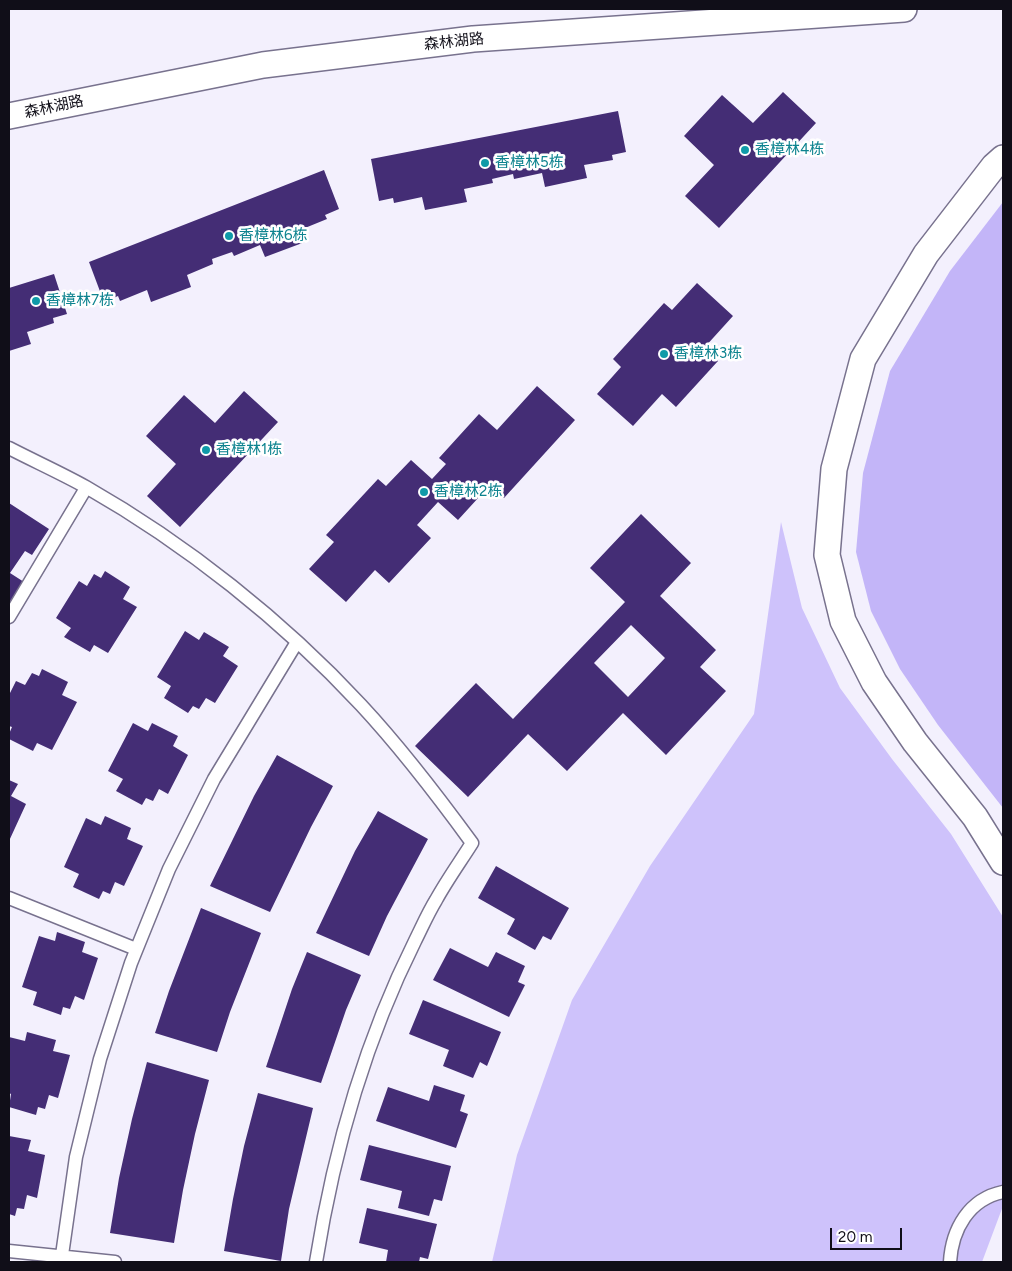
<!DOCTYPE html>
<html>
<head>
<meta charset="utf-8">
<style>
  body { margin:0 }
  #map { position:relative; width:1012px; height:1271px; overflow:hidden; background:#f3f0fd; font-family:Figtree,sans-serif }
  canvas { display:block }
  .frame { position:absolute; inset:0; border:10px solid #100e18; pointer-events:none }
  .scale { position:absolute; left:830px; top:1228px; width:72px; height:22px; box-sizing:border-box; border:2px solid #100e18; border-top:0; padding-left:6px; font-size:15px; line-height:18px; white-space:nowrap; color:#100e18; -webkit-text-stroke:4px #fff; paint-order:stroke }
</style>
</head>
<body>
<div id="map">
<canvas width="1012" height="1271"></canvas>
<div class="frame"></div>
<div class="scale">20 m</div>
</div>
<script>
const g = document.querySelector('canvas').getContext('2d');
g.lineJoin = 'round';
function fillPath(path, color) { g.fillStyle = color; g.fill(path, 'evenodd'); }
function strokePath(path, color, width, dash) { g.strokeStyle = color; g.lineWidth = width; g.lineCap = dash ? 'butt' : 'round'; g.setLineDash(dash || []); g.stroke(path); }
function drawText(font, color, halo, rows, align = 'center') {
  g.font = font + ' Figtree,"Noto Sans SC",sans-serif'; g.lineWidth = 5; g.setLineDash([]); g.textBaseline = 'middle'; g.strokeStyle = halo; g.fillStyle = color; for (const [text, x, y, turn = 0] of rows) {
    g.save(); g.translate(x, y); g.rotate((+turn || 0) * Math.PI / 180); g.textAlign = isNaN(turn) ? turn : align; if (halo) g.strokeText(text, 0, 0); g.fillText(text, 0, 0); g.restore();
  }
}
const green = new Path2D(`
  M781,522L802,608L840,688L892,759L951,834L1003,917V1206L982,1262H492L517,1155L572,1000L650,866L754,714Z`);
const forest = new Path2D(`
  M1003,202V808L938,725L900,669L871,611L856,552L863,473L890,371L950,271Z`);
const building = new Path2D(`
  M783,92L816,123L719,228L685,196L714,165L684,136L722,95L753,123Z
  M618,111L626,152L612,155L613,160L584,165L587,178L545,187L542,173L514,179L513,174L492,179L493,183L464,189L467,202L425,210L422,197L394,203L393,198L379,201L371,159Z
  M324,170L339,209L325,215L327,219L300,230L305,242L265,257L260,245L234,256L232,252L212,259L213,264L187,275L191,287L151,302L147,290L120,301L118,296L104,302L89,262Z
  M54,274L67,314L53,318L54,323L27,332L31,344L9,351V288Z
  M697,283L733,316L704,348L718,361L676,407L662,394L633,426L597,394L621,367L613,359L664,303L672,310Z
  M537,386L575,420L504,498L490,485L458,520L438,502L417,525L431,538L389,583L375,570L346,602L309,569L334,542L326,535L378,479L386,486L411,460L432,479L446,464L439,458L479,414L497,430Z
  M244,391L278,422L180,527L147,496L176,464L146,436L184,395L215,423Z
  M9,503L49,529L32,555L25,551L10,573L24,582L10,602L9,601Z
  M641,514L691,563L660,596L716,650L700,667L726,691L666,755L623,713L567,771L528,734L468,797L415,746L476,683L513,719L625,602L590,568ZM631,625L665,658L628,697L594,663Z
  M105,571L130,587L123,599L137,607L108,653L94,645L90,652L64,637L71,628L56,618L79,581L87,586L94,574L101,578Z
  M185,631L199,640L204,632L229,647L223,656L238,666L215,703L206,698L199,709L193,706L188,713L164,698L171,686L157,677Z
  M42,669L68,682L62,695L77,702L52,750L37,743L33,751L9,739V734L12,727L9,726V695L16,681L25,685L32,673L39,676Z
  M133,723L148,731L152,723L178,736L173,746L188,755L168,794L159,789L153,801L146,798L142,805L116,791L123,779L108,771Z
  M277,755L333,786L311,827L270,912L210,886L254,796Z
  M9,780L18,784L11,796L26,804L9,841Z
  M378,811L428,839L387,916L369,956L316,933L355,851Z
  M105,816L131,828L127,839L143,846L124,886L115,882L110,894L103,891L99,899L73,887L79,874L64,867L86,818L101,825Z
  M496,866L569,908L551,940L543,936L535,950L507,934L515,919L478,898Z
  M201,908L261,933L230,1012L217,1052L155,1033L169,991Z
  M57,932L85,942L82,952L98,958L84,1000L75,996L70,1009L63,1007L61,1015L33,1005L37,992L22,987L39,936L55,941Z
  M450,948L488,967L496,952L525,966L518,982L525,985L509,1017L433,980Z
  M307,952L361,975L346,1010L321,1083L266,1067L292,989Z
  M423,1000L501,1032L487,1066L480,1062L473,1078L443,1066L449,1050L409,1034Z
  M27,1032L56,1040L53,1051L70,1055L58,1098L49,1095L45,1109L38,1107L36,1115L9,1107L11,1094L9,1093V1037L25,1041Z
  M147,1062L209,1080L195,1134L183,1190L174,1243L110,1233L119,1178L132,1119Z
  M434,1085L465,1095L460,1111L468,1114L456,1148L376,1121L388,1087L429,1101Z
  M258,1093L313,1108L289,1209L281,1261L224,1251L233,1199L244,1146Z
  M9,1136L31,1140L28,1151L45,1155L37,1198L27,1195L24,1209L17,1208L15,1216L9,1214Z
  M369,1145L451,1166L442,1201L434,1199L429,1216L398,1208L402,1191L360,1180Z
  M367,1208L437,1224L428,1259L420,1257L419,1262H386L388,1250L359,1243Z`);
const service = new Path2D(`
  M9,448C34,461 61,473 86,487C186,544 283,621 361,705C401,748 437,795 472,843C460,862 447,880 436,900C428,913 422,927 415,941C364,1043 334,1149 316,1262
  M9,617L86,488
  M9,898L136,949
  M9,1251L115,1262
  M61,1262L76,1157L100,1059L131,963L169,869L214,779L297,642
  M950,1262C952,1229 969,1199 1003,1192`);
const minor = new Path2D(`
  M9,116L263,65L473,39L904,9
  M1003,158L994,166L926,254L863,359L834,469L827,555L843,621L874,682L915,742L975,817L1003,862`);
const markers = [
  [745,150,5,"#0f9aa8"],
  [485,163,5,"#0f9aa8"],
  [229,236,5,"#0f9aa8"],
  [36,301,5,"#0f9aa8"],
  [664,354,5,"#0f9aa8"],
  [206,450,5,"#0f9aa8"],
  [424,492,5,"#0f9aa8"]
];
const streetNames = [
  ["森林湖路",454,42,-6],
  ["森林湖路",54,107,-12]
];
const cultureNames = [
  ["香樟林4栋",755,150],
  ["香樟林5栋",495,163],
  ["香樟林6栋",239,236],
  ["香樟林7栋",46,301],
  ["香樟林3栋",674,354],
  ["香樟林1栋",216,450],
  ["香樟林2栋",434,492]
];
fillPath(green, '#cec2fb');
fillPath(forest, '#c3b5f8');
fillPath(building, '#442d75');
strokePath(service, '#78728e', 15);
strokePath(minor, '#78728e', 28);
strokePath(service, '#fff', 12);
strokePath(minor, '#fff', 25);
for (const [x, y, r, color] of markers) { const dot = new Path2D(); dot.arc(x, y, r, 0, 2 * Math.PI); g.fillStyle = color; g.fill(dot); strokePath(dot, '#fff', 2); }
drawText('15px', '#100e18', '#fff', streetNames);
drawText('15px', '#0d838f', '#fff', cultureNames, 'left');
</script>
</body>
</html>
